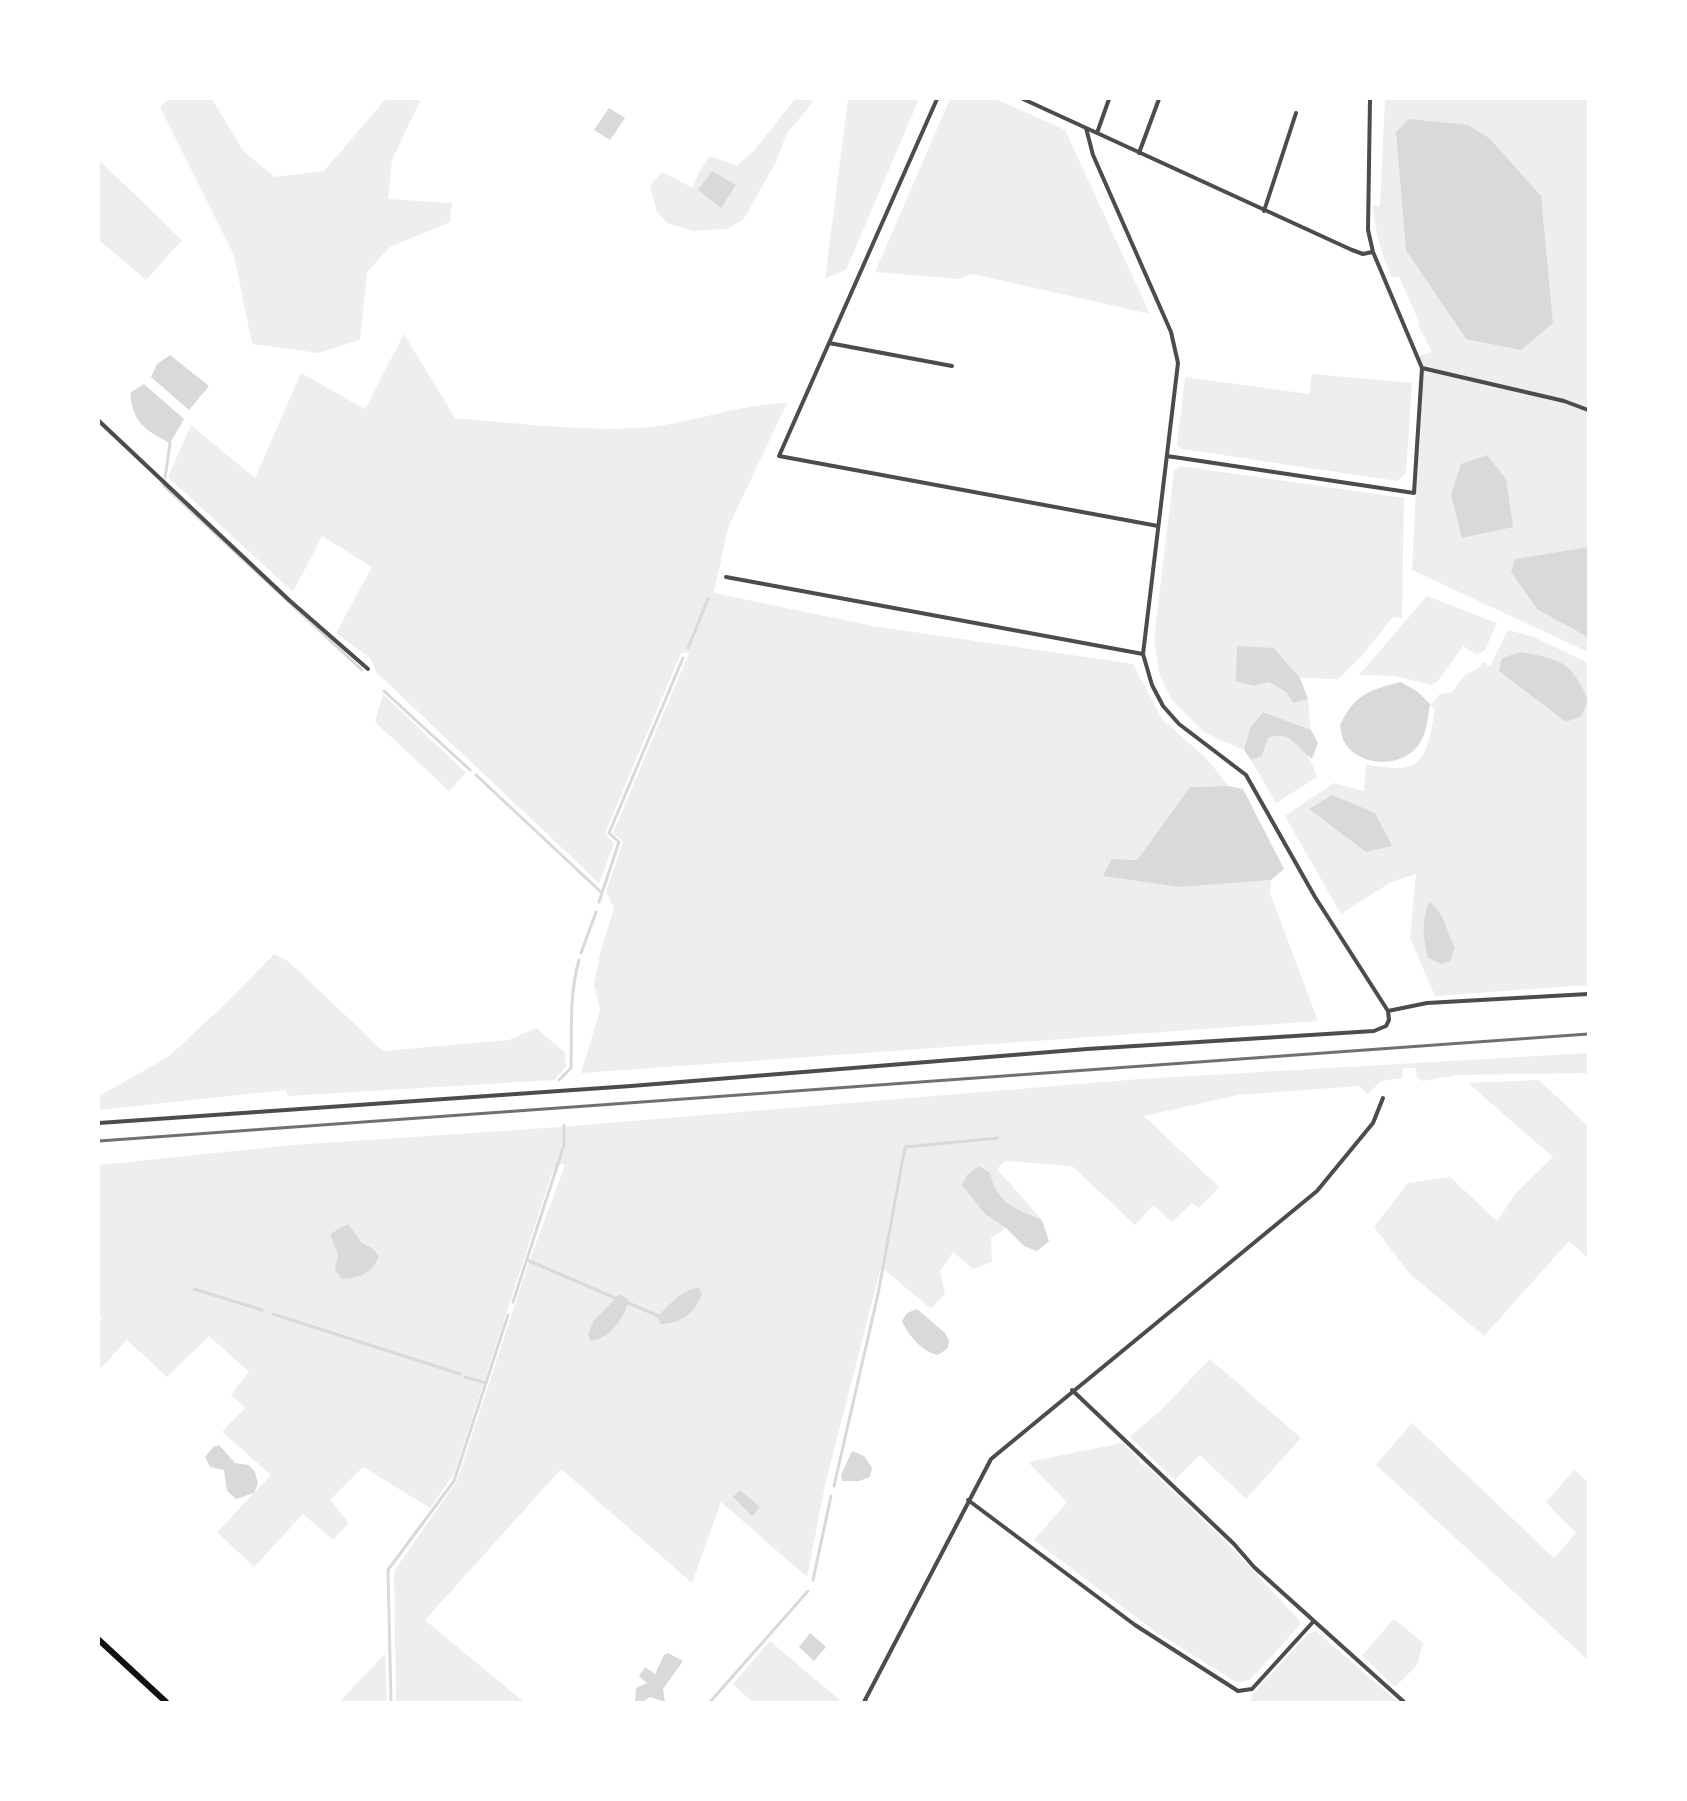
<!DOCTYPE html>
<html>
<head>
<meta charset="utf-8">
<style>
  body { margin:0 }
  #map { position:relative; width:1687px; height:1801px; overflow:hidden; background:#fff; font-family:"Noto Sans",sans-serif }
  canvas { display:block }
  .frame { position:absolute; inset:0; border:100px solid #fff; pointer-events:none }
</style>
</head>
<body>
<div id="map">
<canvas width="1687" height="1801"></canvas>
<div class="frame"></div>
</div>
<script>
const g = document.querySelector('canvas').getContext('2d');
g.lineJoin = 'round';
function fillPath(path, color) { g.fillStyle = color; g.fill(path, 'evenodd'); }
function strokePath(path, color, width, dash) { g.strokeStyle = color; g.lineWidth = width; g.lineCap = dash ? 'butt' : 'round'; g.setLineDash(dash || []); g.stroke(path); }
const green = new Path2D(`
  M169,99H212L244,152L275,177L324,171L386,99H421L392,160L388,199L452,203L450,222L390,247L367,272L360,340L318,353L252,344L234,255L160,107Z
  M795,99H815L786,135L776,162L743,220L726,229L693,231L667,223L657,212L650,186L662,172L693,188L698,174L710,156L737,166L754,151Z
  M848,99H919L846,270L825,279Z
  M950,99H996L1065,130L1150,314L973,274L957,279L875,272Z
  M1385,99H1588V547L1515,559L1538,610L1588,637V652L1412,570L1422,368L1419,356L1432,352L1418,325L1420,324L1399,277L1392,278C1381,254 1375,232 1373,206H1380ZM1449,314L1553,322L1466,339Z
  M99,160L182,240L146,280L99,240Z
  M404,334L455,418C515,423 577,431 638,428C688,425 737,404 787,403L728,528L714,593L873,626L1133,664L1162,719L1209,761L1228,786L1190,787L1137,860L1112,859L1180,887L1271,880L1270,893L1318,1021L581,1073L600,1010L594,983L600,954L614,908L606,892L623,842L613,833L689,653H681L605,833L614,844L599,883L377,673L370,658L336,633L372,567L322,536L293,592L168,477L191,425L255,478L301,373L365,409Z
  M1312,374L1412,383L1406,474L1397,481L1182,449L1177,445L1185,377L1309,394Z
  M1180,466L1404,498L1402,618L1393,617L1361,657L1338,679L1300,678L1274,648L1254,686L1269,682L1286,692L1293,703L1308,699L1311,730L1263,712L1250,728L1244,750L1205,733L1171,699L1159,673L1154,639L1174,470Z
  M1427,596L1497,623L1485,650L1477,655L1463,646L1437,682L1431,685L1395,676L1359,675Z
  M1508,630L1534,637L1588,663V985L1435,996L1410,938L1416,874L1391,882L1341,914L1285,816L1334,783L1364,791L1366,764C1424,776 1426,761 1435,709L1430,705L1440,694L1452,692L1465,675L1479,668L1483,662L1490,666Z
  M383,694L466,773L449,791L375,722Z
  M1277,734C1298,741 1311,756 1317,777L1276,803L1251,760L1262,756L1268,738Z
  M274,954L288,961L383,1051L509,1040L536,1028L565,1052L566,1067L554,1080L288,1096L286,1090L99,1110V1096L168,1057L224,1005Z
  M1588,1053V1073L1457,1075L1422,1081L1417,1077L1416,1068H1403L1402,1078L1381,1081L1368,1094L1359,1086L1238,1095L1144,1116L1219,1187L1199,1208L1192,1203L1172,1222L1153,1205L1135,1225L1072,1166L1005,1161L997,1169L1042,1220C1015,1208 997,1204 990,1173L975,1200L985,1214L1006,1228L991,1238L992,1262L973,1269L953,1252L940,1271L945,1294L931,1309L881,1267L826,1481L807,1577L721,1502L692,1583L561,1469L425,1620L524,1702H396L394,1571L457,1481L528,1265L565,1165L561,1164L552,1173L454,1474L430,1508L363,1467L330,1500L349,1523L333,1540L303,1514L254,1567L217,1532L271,1475L222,1432L245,1408L231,1395L249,1372L209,1336L167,1377L127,1340L99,1370V1322L102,1318L99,1314V1165L293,1145L560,1127L1140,1079ZM620,1294L627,1307L612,1331L594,1320Z
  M1539,1080L1588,1126V1258L1569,1241L1484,1336L1409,1273L1374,1227L1408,1183L1450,1177L1497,1221L1516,1193L1553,1157L1468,1083Z
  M1210,1359L1301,1438L1246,1499L1200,1455L1175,1480L1130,1437L1161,1410Z
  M1412,1423L1554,1558L1576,1533L1546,1502L1574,1470L1588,1482V1660L1376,1465Z
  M1122,1443L1139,1459V1463L1147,1467L1228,1544L1300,1621V1625L1250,1680L1236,1682L1156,1632L1034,1540L1067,1502L1028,1462Z
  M1394,1619L1423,1643L1417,1665L1395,1687L1362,1656Z
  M1316,1631L1398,1702H1250L1253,1694L1309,1633Z
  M770,1641L842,1702H752L733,1684Z
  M385,1654L387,1702H339Z`);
const water = new Path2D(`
  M609,108L625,118L610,140L594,130Z
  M1409,119L1468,125L1489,138L1541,196L1553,323L1521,350L1466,339L1406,250L1396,132Z
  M712,171L736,185L721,208L698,190Z
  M170,355L209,386L189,410L151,377L157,364Z
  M144,384L184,419L170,443C145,430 133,423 130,393Z
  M1487,455L1506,479L1513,527L1462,538L1451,495L1461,464Z
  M1588,547V637L1538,610L1511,572L1515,559Z
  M1237,646L1274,648L1300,678L1308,699L1293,703L1286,692L1269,682L1254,686L1236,681Z
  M1521,652C1562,660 1571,661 1588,701L1581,716L1566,722L1499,671L1502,658Z
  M1401,682L1418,692L1430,704C1428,717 1427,730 1421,741C1407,768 1361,769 1345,743C1342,739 1341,730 1340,725C1355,694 1369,690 1401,682Z
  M1263,712L1311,730L1318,743L1312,759C1297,748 1289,729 1268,738L1262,756L1251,760L1244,750L1250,728Z
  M1228,786L1243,789L1284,869L1271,880L1180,887L1103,876L1112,859L1137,860L1190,787Z
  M1332,795L1375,813L1392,846L1366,852L1309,809Z
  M1429,902C1446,914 1445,930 1455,947L1450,961L1441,964L1428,958C1423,937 1421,922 1429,902Z
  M979,1166L990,1173C997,1204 1015,1208 1042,1220L1049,1241L1037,1251L1024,1246L1006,1228L985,1214L962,1185L967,1175Z
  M348,1224L361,1242L372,1248L379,1256C372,1274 359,1278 342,1279L335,1270L338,1254L330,1234Z
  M699,1288L702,1294C696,1312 681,1324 661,1324L657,1317C669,1306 681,1289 699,1288Z
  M620,1294L629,1300C623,1320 611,1337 591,1341L588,1334L594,1320Z
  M917,1309L945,1333L949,1341L948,1348L938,1355C922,1352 908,1335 902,1321L907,1313Z
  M219,1445L235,1463L249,1465L255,1472L258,1483L254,1493L236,1499L227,1491L224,1470L210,1467L205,1457L213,1447Z
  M852,1451L864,1456L872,1468L870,1477L859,1481H842L841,1475Z
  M740,1490L760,1507L752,1516L733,1497Z
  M810,1633L826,1647L814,1661L799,1647Z
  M668,1653L683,1661L663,1689L665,1702L650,1697L643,1702L635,1701L636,1688L647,1683L639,1676L645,1667L655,1674L664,1655Z`);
const stream = new Path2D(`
  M165,478L170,443
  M163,485L362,670
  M688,648L708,599
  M384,691L470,770
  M476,775L602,893
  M599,902L619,842L609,833L683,658
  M581,953L596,912
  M559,1080L571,1068C572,1032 569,994 579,960
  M527,1260L620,1300
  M194,1289L262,1310
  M513,1302L564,1145V1125
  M626,1302L661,1317
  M273,1314L460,1374
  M465,1377L486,1383
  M834,1486L878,1294L905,1147L998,1138
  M813,1580L831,1496
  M391,1702L388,1570L454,1481L508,1315
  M710,1702L808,1591`);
const minor = new Path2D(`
  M937,99L779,456L1158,526
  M1023,99L1352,250L1363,254L1372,252
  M1097,133L1109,99
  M1139,153L1159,99
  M1264,211L1296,113
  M829,343L952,366
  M1422,368L1564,401L1588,410
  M99,421L289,600L368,669
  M1167,456L1414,493L1422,368L1373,252L1368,230L1370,99
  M726,577L1143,654
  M1388,1011L1427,1003L1588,994
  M99,1123L631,1086L1087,1049L1374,1031L1386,1026L1389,1020L1388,1011L1315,897L1246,775L1179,724L1163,706L1152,685L1143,654L1178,363L1171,332L1093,155L1086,128
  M1072,1390L1234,1544L1254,1567L1404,1702
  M968,1500L1135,1625L1238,1691L1252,1689L1313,1622
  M864,1702L991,1459L1317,1191L1373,1123L1383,1098`);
const primary = new Path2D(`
  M99,1640L166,1702`);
const rail = new Path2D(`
  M99,1141L1588,1034`);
fillPath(green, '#eee');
fillPath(water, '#d9d9d9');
strokePath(stream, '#d9d9d9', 3);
strokePath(minor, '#4c4c4c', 4);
strokePath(primary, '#111', 6);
strokePath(rail, '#707070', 3);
</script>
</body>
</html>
